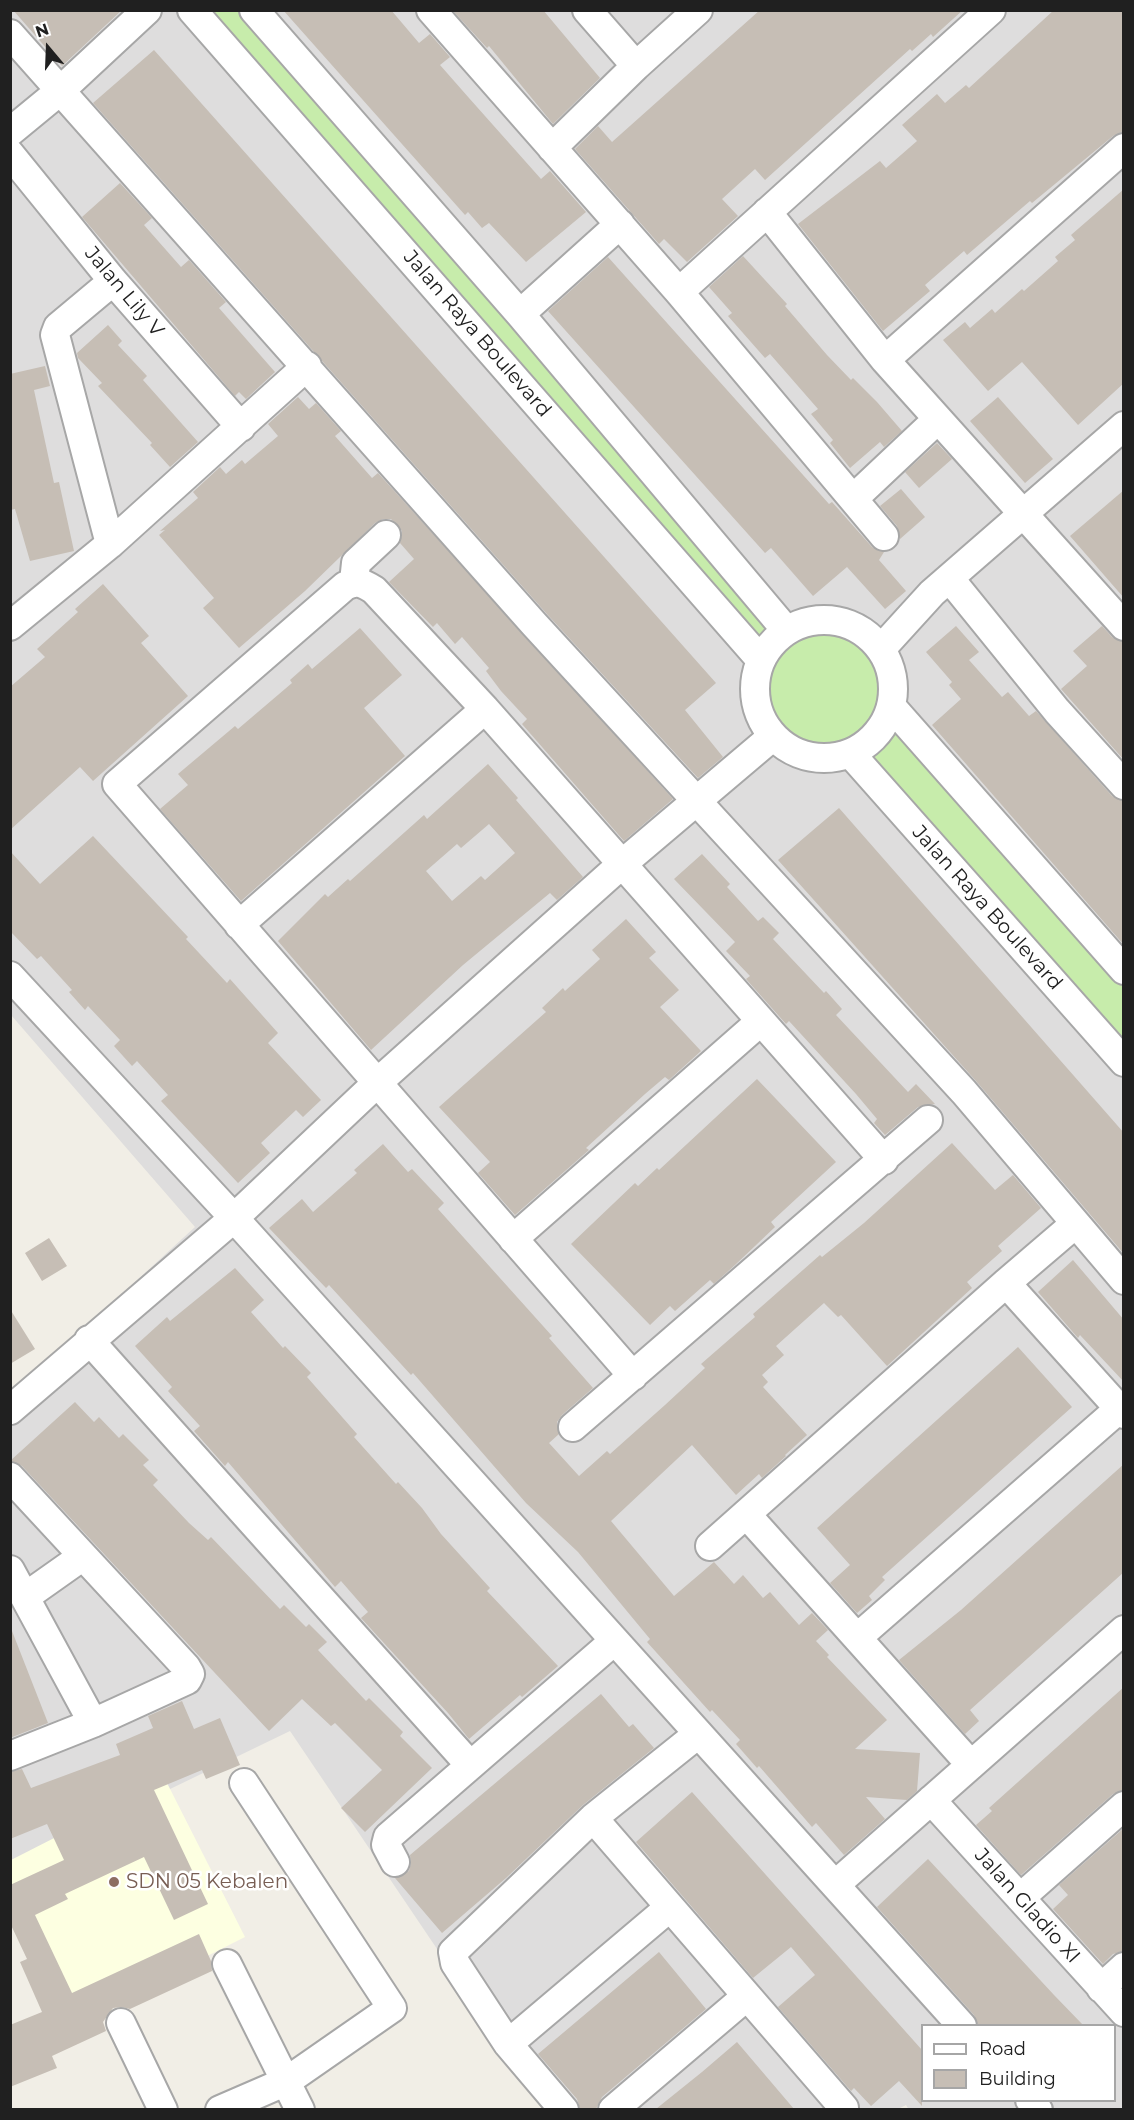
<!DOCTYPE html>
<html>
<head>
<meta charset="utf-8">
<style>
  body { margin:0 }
  #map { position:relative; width:1134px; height:2120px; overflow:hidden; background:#f1eee6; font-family:Montserrat,sans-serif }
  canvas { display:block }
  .frame { position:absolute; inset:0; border:12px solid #202020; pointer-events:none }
  .legend { position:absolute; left:921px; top:2024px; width:195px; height:78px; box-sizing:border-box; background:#fff; border:2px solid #a6a6a6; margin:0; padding:8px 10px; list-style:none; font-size:18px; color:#202020 }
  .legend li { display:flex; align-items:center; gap:12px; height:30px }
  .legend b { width:30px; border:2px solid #a6a6a6 }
  .north { position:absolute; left:18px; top:18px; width:60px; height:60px; -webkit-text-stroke:4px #fff; paint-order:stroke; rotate:341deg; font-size:16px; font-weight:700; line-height:24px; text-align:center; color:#202020 }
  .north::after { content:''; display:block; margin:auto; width:21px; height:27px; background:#202020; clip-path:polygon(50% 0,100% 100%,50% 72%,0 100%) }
</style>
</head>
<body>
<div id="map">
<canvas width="1134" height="2120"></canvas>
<div class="frame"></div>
<ul class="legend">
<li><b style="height:8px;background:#fff"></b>Road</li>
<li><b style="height:16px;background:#c6beb5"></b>Building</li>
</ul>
<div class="north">N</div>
</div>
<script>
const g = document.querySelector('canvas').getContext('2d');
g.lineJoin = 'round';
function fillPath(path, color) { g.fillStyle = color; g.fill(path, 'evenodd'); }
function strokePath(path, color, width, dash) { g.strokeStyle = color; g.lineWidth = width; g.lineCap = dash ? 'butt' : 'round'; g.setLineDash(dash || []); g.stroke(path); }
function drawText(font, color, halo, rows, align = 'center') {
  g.font = font + ' Montserrat,sans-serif'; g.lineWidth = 5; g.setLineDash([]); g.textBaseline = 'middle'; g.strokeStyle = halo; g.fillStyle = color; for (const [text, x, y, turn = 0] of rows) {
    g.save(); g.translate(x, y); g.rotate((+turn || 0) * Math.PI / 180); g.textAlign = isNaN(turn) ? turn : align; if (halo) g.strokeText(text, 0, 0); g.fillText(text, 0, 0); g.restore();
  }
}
const residential = new Path2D(`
  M11,11H1123V2109L909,2110L906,2105L896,2110L545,2109L290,1731L11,1866V1396L195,1227L11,1015ZM922,2026H1114V2100H922Z`);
const education = new Path2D(`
  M166,1781L245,1937L72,2024L11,1903V1860Z`);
const grass = new Path2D(`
  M192,11H254L786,630L820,619L854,626L881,649L893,676L892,706L1123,971V1062L850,754L822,759L795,753L772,737L754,700L760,659Z`);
const building = new Path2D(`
  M13,10H122L62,66Z
  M283,10H391L419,43L430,34L450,57L440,65L469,98L541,179L550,171L586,212L526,262L489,223L482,228L468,212L465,215Z
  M543,10L600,78L553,124L489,46L487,48L454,12Z
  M760,10H963L933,37L931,34L912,51L910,49L765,180L755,169L722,199L738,216L687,262L664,239L659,244L575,149L598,126L612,142Z
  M1054,10H1124V131L1113,136L1032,203L1030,201L967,255L964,251L925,285L930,291L883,331L798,224L880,161L886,168L917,141L902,125L937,94L945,103L966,85L969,88Z
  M154,50L716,683L685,710L723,757L698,778L546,613L93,103Z
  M120,183L152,218L144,225L181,267L189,260L226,302L219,308L275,372L246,399L239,392L235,396L82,217Z
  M1124,189V383L1078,425L1022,362L988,391L943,340L965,322L970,328L992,309L995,313L1022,289L1024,291L1058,261L1055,257L1075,240L1071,235Z
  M743,256L787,304L785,306L827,355L851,380L853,378L877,402L902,431L884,447L880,442L850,468L830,443L833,440L811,414L818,409L770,354L765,358L728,316L732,313L709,287Z
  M608,257L829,504L832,502L872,547L884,552L879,560L906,591L885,609L847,567L813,596L771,548L765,553L548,311Z
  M108,325L122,341L118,345L147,376L143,380L198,442L170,467L150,445L152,443L98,386L102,383L78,358L77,353Z
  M45,366L50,386L34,390L54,483L59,482L74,551L30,561L15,509L10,510V374Z
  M298,397L309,409L316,403L341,431L335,436L372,478L378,473L673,799L624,841L522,724L527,719L501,691L486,671L489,668L462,637L455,644L437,623L433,627L389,582L414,559L400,543L402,531L391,519H383L375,523L305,591L239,648L203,608L214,598L159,535L165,530L160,531L198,498L193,492L220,467L226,474L242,460L245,464L278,436L268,424Z
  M998,397L1053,459L1025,483L970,421Z
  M937,443L952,459L919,488L905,472Z
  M901,489L925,517L900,539L897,526L880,506Z
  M1124,490V598L1070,536Z
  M103,584L149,636L141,643L188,696L93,781L80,767L10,830V687L45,657L37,649L78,612L75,609Z
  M956,626L979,652L969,660L1002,697L1008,692L1029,716L1036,711L1112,796L1124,801V945L932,725L961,699L949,685L952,682L926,652Z
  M1102,626L1112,637L1124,642V760L1061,689L1087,666L1073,651Z
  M360,628L402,675L364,708L405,756L241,901L160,809L188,785L178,774L235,726L238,729L292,683L290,680L308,664L312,669Z
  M488,764L518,798L516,800L583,877L557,900L550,893L463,965L371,1050L278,941L325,894L328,897L348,879L350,881L424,815L427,819ZM489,824L515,853L485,880L481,876L452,901L426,871L457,844L461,848Z
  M839,808L1124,1133V1254L976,1081L778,860Z
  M93,836L188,937L186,939L227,983L230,979L278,1033L268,1043L321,1100L303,1117L296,1110L261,1143L270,1153L238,1183L161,1101L168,1095L137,1061L132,1066L114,1046L120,1040L88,1006L85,1010L69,992L72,990L41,956L37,959L10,931V851L40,884Z
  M702,854L730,884L727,887L758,921L763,917L779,933L773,939L824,993L826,991L842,1009L836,1015L908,1092L916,1084L935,1104L918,1107L885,1135L874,1123L877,1119L856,1094L789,1021L786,1024L746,979L750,976L726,951L735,942L674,879Z
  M626,919L656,952L649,958L679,990L660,1007L701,1051L669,1080L665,1077L645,1094L586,1148L589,1150L515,1215L478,1173L490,1162L439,1107L546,1012L542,1008L563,988L565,991L600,959L592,950Z
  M757,1079L836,1162L771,1222L775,1227L735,1265L714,1284L710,1280L675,1311L670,1306L650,1325L571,1244L635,1183L638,1186L657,1168L659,1170Z
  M952,1143L995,1190L1013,1175L1041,1208L998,1246L1002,1251L967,1282L972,1288L887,1366L841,1315L838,1317L824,1303L776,1346L784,1355L762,1375L768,1382L763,1387L807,1435L785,1455L786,1456L762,1478L759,1474L736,1495L692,1445L611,1521L674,1596L714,1562L734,1584L743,1575L763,1598L770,1592L799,1625L812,1613L828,1630L816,1641L829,1655L827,1657L887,1720L855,1749L920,1753L917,1791L907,1800L866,1797L885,1819L844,1855L816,1823L812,1827L759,1766L757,1768L736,1744L740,1740L712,1710L710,1712L647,1642L650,1639L578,1552L526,1503L413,1373L411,1375L329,1285L326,1288L269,1228L302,1199L313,1212L357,1173L354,1170L383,1144L408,1172L412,1169L444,1203L438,1209L552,1336L549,1338L593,1388L562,1415L557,1422L559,1434L549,1443L579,1476L607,1451L610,1454L665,1405L705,1368L701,1364L755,1317L753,1314L820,1255L822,1257L864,1223Z
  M49,1238L67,1266L42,1281L25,1253Z
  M1073,1260L1124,1320V1382L1080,1335L1078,1338L1038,1292Z
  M235,1268L264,1300L251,1312L283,1348L285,1346L311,1373L307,1377L357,1434L354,1437L396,1484L398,1482L422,1508L441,1534L490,1588L487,1591L558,1666L522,1697L520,1695L469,1739L448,1713L361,1618L368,1612L341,1581L335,1587L228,1462L225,1466L194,1431L200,1426L168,1391L172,1387L135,1346L167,1317L170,1321Z
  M10,1309L35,1349L10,1364Z
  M1018,1347L1072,1407L882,1577L885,1580L869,1596L872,1600L857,1613L830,1583L850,1565L817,1528Z
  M75,1402L94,1422L99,1417L119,1438L123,1434L149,1460L143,1465L158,1480L153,1485L189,1523L208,1540L211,1537L280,1609L284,1605L306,1627L309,1624L327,1642L318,1650L366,1701L369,1698L403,1732L400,1736L432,1768L365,1832L341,1808L382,1770L335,1723L331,1726L302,1699L269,1731L22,1466L10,1461Z
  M1124,1464V1572L970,1710L979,1721L965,1734L899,1660L961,1610Z
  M12,1631L48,1723L10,1738V1632Z
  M1124,1687V1790L1113,1794L1021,1875L976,1825L992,1811L989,1808Z
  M601,1694L629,1727L633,1724L654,1748L583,1805L506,1878L442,1933L395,1878L409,1871L411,1863L410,1855Z
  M182,1701L194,1729L220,1718L240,1765L206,1779L202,1770L154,1790L208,1904L174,1920L144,1857L65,1894L68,1899L35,1915L72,1993L199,1934L211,1961L212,1971L130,2009L122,2007L113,2008L103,2022L106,2031L52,2056L57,2068L10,2087V2025L42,2012L20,1962L27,1959L10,1923V1885L64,1860L47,1824L10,1839V1772L22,1769L31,1788L120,1755L116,1744L153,1728L148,1716Z
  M692,1792L922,2050V2106L899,2081L871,2106L854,2088L851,2091L778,2007L815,1975L791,1947L753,1978L636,1842Z
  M1124,1828V1951L1113,1954L1103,1964L1053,1909L1068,1895L1059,1885Z
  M928,1859L1054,1995L1083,2025H978L974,2015L877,1907Z
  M659,1952L706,2009L602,2097L596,2109H580L577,2099L538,2054Z
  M737,2042L794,2109H656L702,2072Z`);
const street = new Path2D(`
  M192,10L760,659
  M254,10L520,314L786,630
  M431,10L679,292L884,536
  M587,10L636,66
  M10,34L534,624L964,1092L1124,1280
  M10,132L61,90L147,10
  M552,148L636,66L698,10
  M10,154L113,281L241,427
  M767,212L885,360L1124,626
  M679,292L991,10
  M520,314L620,224
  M885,360L1124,148
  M853,499L938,419
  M110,544L55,335L58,327L113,281
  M950,579L1057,711L1124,785
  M354,582L356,563L386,535
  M755 689a69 69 0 1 1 138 0a69 69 0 1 1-138 0Z
  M10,626L110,544L307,366
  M881,649L932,593L1124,426
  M891,706L1124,970
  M850,753L1124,1062
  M239,925L485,709
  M10,976L234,1218L962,2026
  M513,1239L761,1021
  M1006,1283L1124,1414
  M89,1340L470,1765
  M633,1376L117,784L345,586C357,580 363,583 374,590L485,709L884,1160
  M10,1410L234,1218L377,1083L622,864L772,737
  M573,1427L928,1120
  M10,1477L186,1667L190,1674L187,1680L93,1723L10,1756
  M746,1514L963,1756L973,1763
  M710,1546L1006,1283L1075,1224
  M10,1570L93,1723
  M25,1597L83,1556
  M858,1637L1119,1409
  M931,1800L1124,2012
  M593,1818L844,2108
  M395,1862L386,1845L388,1837L614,1641
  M835,1885L1124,1630
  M1020,1898L1124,1806
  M227,1964L300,2110
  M1101,1988L1124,1967
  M121,2023L163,2110
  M508,2044L670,1907
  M1030,2100L1038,2110
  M220,2110L287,2081L392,2008L244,1783
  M564,2110L508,2044L455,1963L453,1952L593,1818L698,1734
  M613,2110L747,1996`);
const markers = [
  [114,1882,6,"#8d6e63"]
];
const streetNames = [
  ["Jalan Lily V",124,292,50],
  ["Jalan Raya Boulevard",477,334,49],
  ["Jalan Raya Boulevard",987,908,48],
  ["Jalan Gladio XI",1027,1906,48]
];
const educationNames = [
  ["SDN 05 Kebalen",126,1882]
];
fillPath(residential, '#dedddd');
fillPath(education, '#fdffe1');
fillPath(grass, '#c7ecab');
fillPath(building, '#c6beb5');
strokePath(street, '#a7a7a7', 32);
strokePath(street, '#fff', 28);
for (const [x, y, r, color] of markers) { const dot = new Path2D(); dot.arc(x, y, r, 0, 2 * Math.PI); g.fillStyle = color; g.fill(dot); strokePath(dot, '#fff', 2); }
drawText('20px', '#202020', '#fff', streetNames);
drawText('20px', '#785e54', '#fff', educationNames, 'left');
</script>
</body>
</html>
